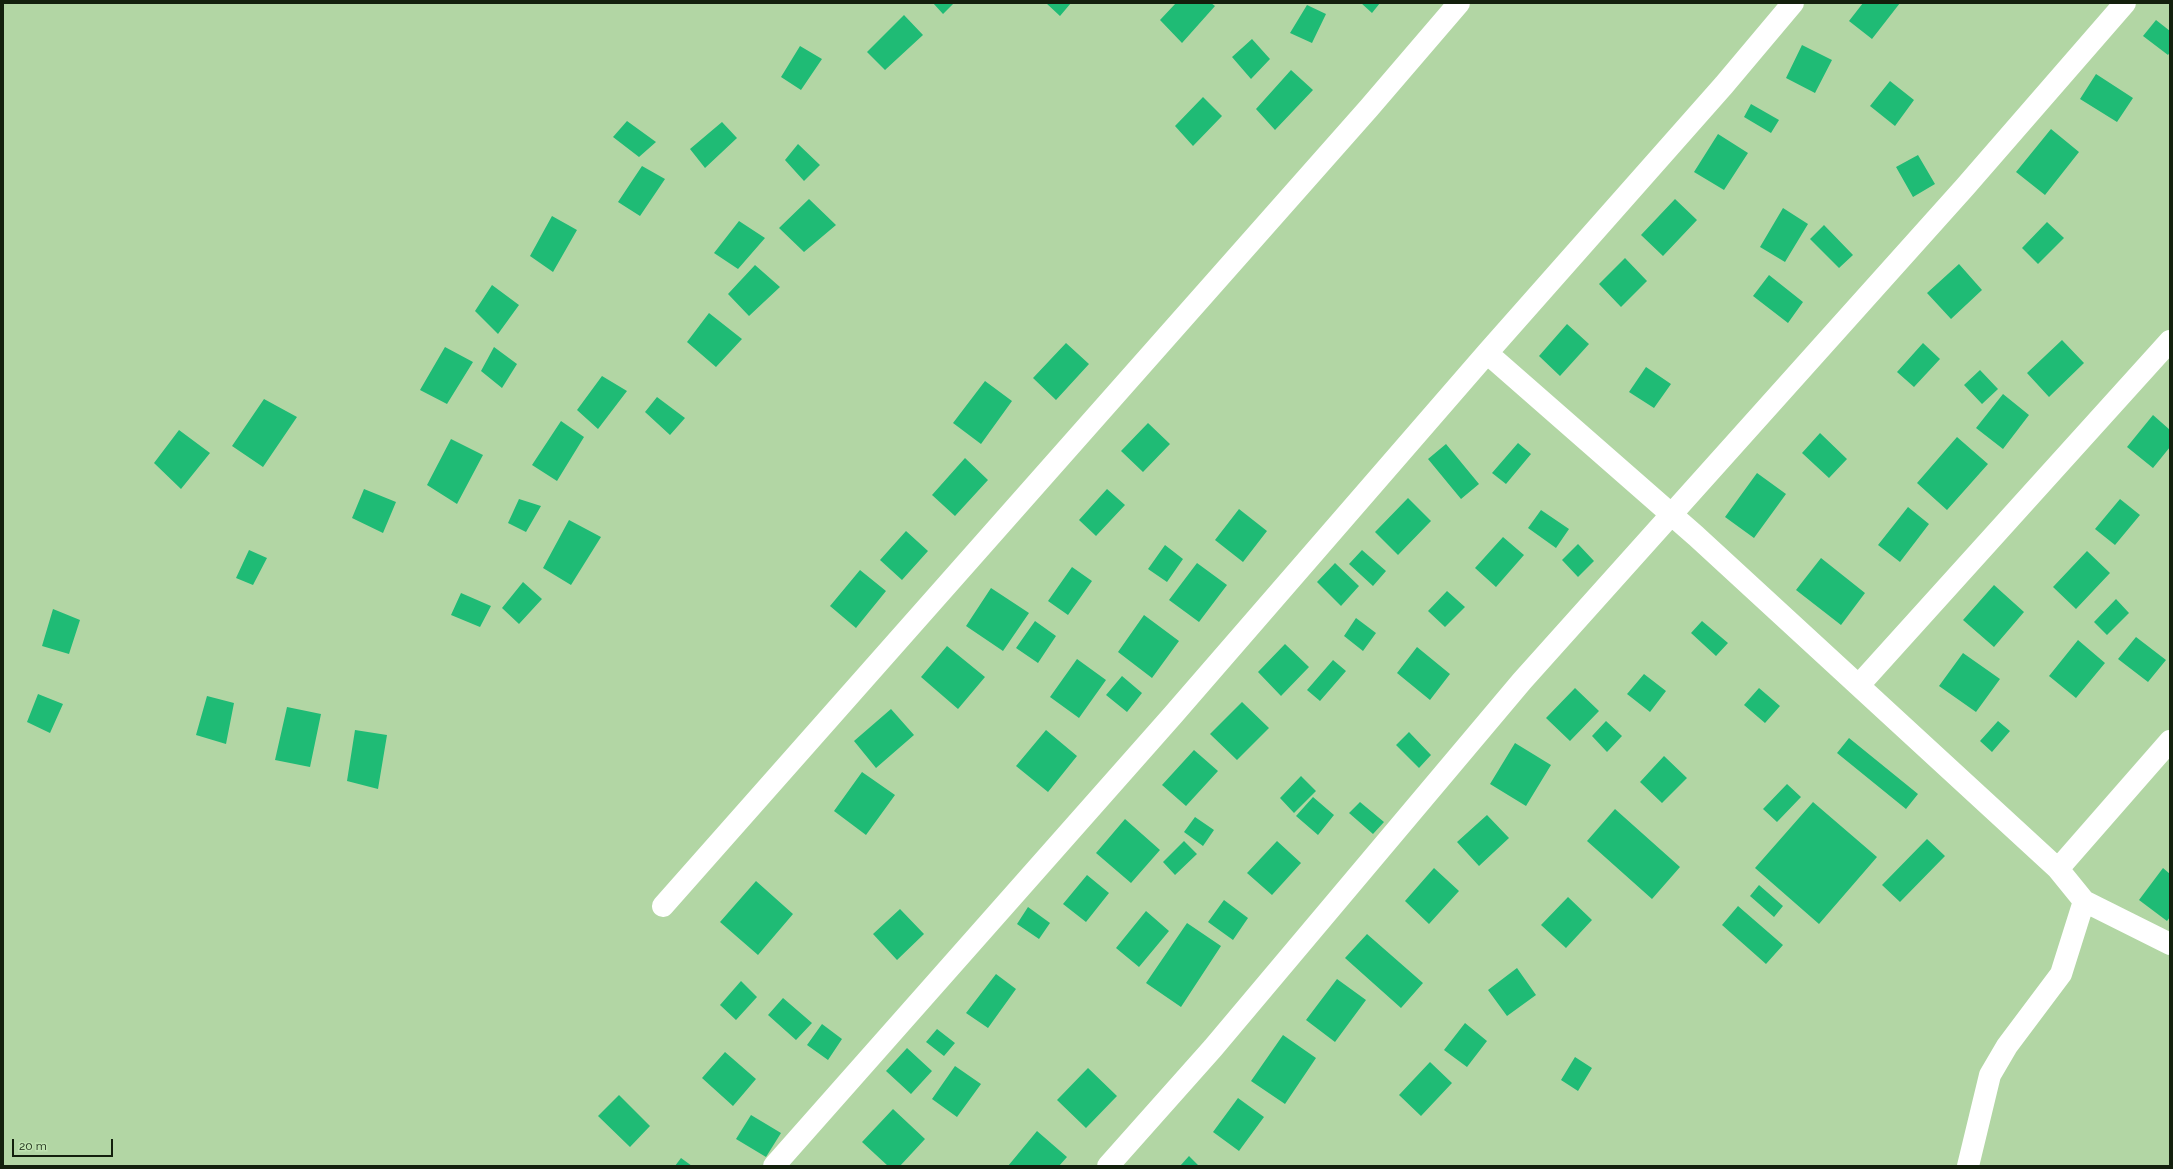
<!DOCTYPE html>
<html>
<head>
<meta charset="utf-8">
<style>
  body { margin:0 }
  #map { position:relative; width:2173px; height:1169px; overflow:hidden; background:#b2d6a4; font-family:Raleway,sans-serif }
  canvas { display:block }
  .frame { position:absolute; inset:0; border:4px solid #13200d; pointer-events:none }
  .scale { position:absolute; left:12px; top:1139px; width:101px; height:18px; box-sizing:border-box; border:2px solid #13200d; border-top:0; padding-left:5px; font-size:12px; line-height:14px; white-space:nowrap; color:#13200d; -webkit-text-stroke:3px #bfe3b1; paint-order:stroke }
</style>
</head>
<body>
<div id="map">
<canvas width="2173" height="1169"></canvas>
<div class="frame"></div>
<div class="scale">20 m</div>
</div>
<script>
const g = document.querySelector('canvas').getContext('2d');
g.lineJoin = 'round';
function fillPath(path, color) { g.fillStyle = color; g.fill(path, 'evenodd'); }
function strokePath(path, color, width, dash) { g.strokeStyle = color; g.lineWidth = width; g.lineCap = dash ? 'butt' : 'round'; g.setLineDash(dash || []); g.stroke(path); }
const building = new Path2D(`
  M933,3H954L943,14Z
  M1046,3H1071L1060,16Z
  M1176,3H1211L1215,6L1182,43L1160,20Z
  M1361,3H1380L1372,13Z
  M1863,3H1900L1872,39L1849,21Z
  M1307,5L1326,14L1312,43L1290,33Z
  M904,15L923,35L885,70L867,52Z
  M2156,20L2170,31V52L2168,55L2143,36Z
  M1252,39L1270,59L1251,79L1232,57Z
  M1802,45L1832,60L1815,93L1786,78Z
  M800,46L822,59L801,90L781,77Z
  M1291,70L1313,90L1275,130L1256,109Z
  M2096,74L2133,98L2117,122L2080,99Z
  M1890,81L1914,100L1895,126L1870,106Z
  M1203,97L1222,116L1193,146L1175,126Z
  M1751,104L1779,120L1771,133L1744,117Z
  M627,121L656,142L639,157L613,137Z
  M722,122L737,138L705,168L690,149Z
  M2051,129L2079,152L2045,195L2016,172Z
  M1718,134L1748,153L1724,190L1694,172Z
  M798,144L820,165L804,181L785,160Z
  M1918,155L1935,184L1913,197L1896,167Z
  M642,166L665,179L640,216L618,202Z
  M809,199L836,225L804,252L779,228Z
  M1675,199L1697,220L1663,256L1641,235Z
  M1783,208L1808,224L1785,262L1760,247Z
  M552,216L577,230L553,272L530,256Z
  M739,221L765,238L738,269L714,253Z
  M2047,222L2064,238L2038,264L2022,248Z
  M1824,225L1853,255L1839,268L1810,239Z
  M1625,258L1647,281L1621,307L1599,284Z
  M1959,264L1982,290L1951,319L1927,293Z
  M755,265L780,287L749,316L728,294Z
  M1769,275L1803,302L1788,323L1753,296Z
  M492,285L519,305L498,334L475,311Z
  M709,313L742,339L716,367L687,342Z
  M1567,324L1589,344L1560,376L1539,356Z
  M2062,340L2084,363L2049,397L2027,373Z
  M1066,343L1089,364L1056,400L1033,378Z
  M1923,343L1940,359L1914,387L1897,372Z
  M445,347L473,362L447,404L420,390Z
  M494,347L517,364L502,388L481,371Z
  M1646,367L1671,384L1654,408L1629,392Z
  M1980,370L1998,389L1982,404L1964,385Z
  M602,376L627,391L598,429L577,410Z
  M985,381L1012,401L981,444L953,423Z
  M2003,394L2029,415L2003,449L1976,428Z
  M657,397L685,418L670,435L645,412Z
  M264,399L297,417L263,467L232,446Z
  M2153,415L2170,430V447L2153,468L2127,447Z
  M561,421L584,437L557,481L532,465Z
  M1148,423L1170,444L1143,472L1121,451Z
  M179,430L210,453L181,489L154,463Z
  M1820,433L1847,459L1829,478L1802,453Z
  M1957,437L1988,464L1947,510L1917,483Z
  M451,439L483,455L457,504L427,485Z
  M1518,443L1531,454L1506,484L1492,473Z
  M1446,444L1479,484L1461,499L1428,459Z
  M965,458L988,480L955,516L932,495Z
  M1757,473L1786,494L1754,538L1725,517Z
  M364,489L396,502L383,533L352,518Z
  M1107,489L1125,505L1096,536L1079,520Z
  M1408,498L1431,521L1398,555L1375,532Z
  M519,499L541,506L526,532L508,523Z
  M2120,499L2140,515L2115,545L2095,529Z
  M1908,507L1929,524L1900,562L1878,545Z
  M1239,509L1267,531L1243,562L1215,540Z
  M1541,510L1569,529L1556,548L1528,528Z
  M569,520L601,537L571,585L543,568Z
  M906,531L928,551L902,580L880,560Z
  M1503,537L1524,555L1496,587L1475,568Z
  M1578,544L1594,561L1578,577L1562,560Z
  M1165,545L1183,559L1167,582L1148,569Z
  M249,550L267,558L253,585L236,578Z
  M1362,550L1386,571L1373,586L1349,564Z
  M2087,551L2110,573L2076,609L2053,587Z
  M1821,558L1865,593L1841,625L1796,590Z
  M1197,563L1227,585L1199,622L1169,600Z
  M1335,563L1359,586L1341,606L1317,582Z
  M1072,567L1092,581L1068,615L1048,601Z
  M860,570L886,591L856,628L830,606Z
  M523,582L542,599L519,624L502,608Z
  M1994,585L2024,612L1994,647L1963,620Z
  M991,588L1029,613L1003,651L966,626Z
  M1447,591L1465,607L1445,627L1428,611Z
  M461,593L491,606L480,627L451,615Z
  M2116,599L2129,613L2107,635L2094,622Z
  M53,609L80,620L69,654L42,646Z
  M1144,615L1179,641L1152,678L1118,652Z
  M1356,618L1376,633L1363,651L1344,636Z
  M1035,621L1056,636L1038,663L1016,648Z
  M1702,621L1728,643L1716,656L1691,633Z
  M2136,637L2166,660L2148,682L2118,659Z
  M2078,640L2105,663L2076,698L2049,676Z
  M1285,644L1309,667L1281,696L1258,672Z
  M947,646L985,677L958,709L921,677Z
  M1417,647L1450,674L1430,700L1397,673Z
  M1963,653L2000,679L1976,712L1939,686Z
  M1077,659L1106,680L1079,718L1050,697Z
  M1333,660L1346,671L1320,701L1307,690Z
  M1644,674L1666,691L1650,712L1627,694Z
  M1122,676L1142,693L1127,712L1106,695Z
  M1575,688L1599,711L1570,741L1546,718Z
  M1759,688L1780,706L1765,723L1744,705Z
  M38,694L63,704L50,733L27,722Z
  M207,696L234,703L226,744L196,735Z
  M1242,702L1269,728L1237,760L1210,734Z
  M287,707L321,714L310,767L275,760Z
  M891,709L914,735L876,768L854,741Z
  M1606,721L1622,736L1607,752L1592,736Z
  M1998,721L2010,731L1992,752L1980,741Z
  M355,730L387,735L378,789L347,781Z
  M1046,730L1077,756L1048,792L1016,766Z
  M1409,732L1431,755L1419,768L1396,745Z
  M1849,738L1918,794L1906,809L1837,753Z
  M1515,743L1551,765L1526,806L1490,784Z
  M1194,750L1218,771L1186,806L1162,785Z
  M1664,756L1687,778L1662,803L1640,782Z
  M862,772L895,795L866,835L834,811Z
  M1301,776L1316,791L1294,813L1280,798Z
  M1787,784L1801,797L1777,822L1763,809Z
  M1313,797L1334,815L1318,835L1296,816Z
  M1360,802L1384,822L1373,834L1349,813Z
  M1813,802L1877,857L1819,924L1755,868Z
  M1615,809L1680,867L1652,899L1587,841Z
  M1487,815L1509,838L1479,866L1457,842Z
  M1195,817L1214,830L1203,846L1184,832Z
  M1125,819L1160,850L1131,883L1096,853Z
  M1927,839L1945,856L1900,902L1882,885Z
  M1184,841L1197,854L1175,875L1163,862Z
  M1277,841L1301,863L1272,895L1247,873Z
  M1434,868L1459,891L1429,924L1405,901Z
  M2163,868L2170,874V917L2167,921L2139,900Z
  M1087,875L1109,893L1086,922L1063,904Z
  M756,881L793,914L758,955L720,922Z
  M1759,885L1783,906L1774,917L1750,896Z
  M1568,897L1592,920L1566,948L1541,925Z
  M1224,900L1248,918L1233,940L1208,922Z
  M1738,906L1783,945L1766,964L1722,925Z
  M1028,907L1050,923L1039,939L1017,924Z
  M900,909L924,934L897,960L873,934Z
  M1146,911L1169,931L1139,967L1116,948Z
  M1187,923L1221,946L1181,1007L1146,983Z
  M1367,934L1423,983L1401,1008L1345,958Z
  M1517,968L1536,995L1507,1016L1488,990Z
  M996,974L1016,989L988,1028L966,1013Z
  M1337,979L1366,1000L1335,1042L1306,1020Z
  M741,981L757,997L736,1020L720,1005Z
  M783,998L812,1023L796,1040L768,1015Z
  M1465,1023L1487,1041L1467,1067L1444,1050Z
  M822,1024L842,1039L828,1060L807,1045Z
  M937,1029L955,1043L944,1056L926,1042Z
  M1283,1035L1316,1058L1285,1104L1251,1081Z
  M907,1048L932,1071L911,1094L886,1071Z
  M725,1052L756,1079L733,1106L702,1078Z
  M1575,1057L1592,1068L1578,1091L1561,1080Z
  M1430,1062L1452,1083L1421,1116L1399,1095Z
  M955,1066L981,1084L957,1117L932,1099Z
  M1088,1068L1117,1096L1086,1128L1057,1100Z
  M619,1095L650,1126L630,1147L598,1116Z
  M1238,1098L1264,1117L1239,1151L1213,1132Z
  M893,1109L925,1139L900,1166H888L862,1142Z
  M751,1115L781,1133L766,1157L736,1139Z
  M1037,1131L1067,1157L1059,1166H1008Z
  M1189,1156L1199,1166H1180Z
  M681,1158L692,1166H675Z`);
const minor = new Path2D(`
  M1487,353L1696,536L2058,869
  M1859,685L2170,341
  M2084,901L2170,944
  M663,906L1369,108L1459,3
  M774,1166L1173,715L1487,353L1724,85L1793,3
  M1108,1166L1213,1048L1522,681L1965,187L2125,3
  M1968,1166L1990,1075L2007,1046L2061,974L2084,901L2058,869L2170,741`);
fillPath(building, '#1fbb75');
strokePath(minor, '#fff', 22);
</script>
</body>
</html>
